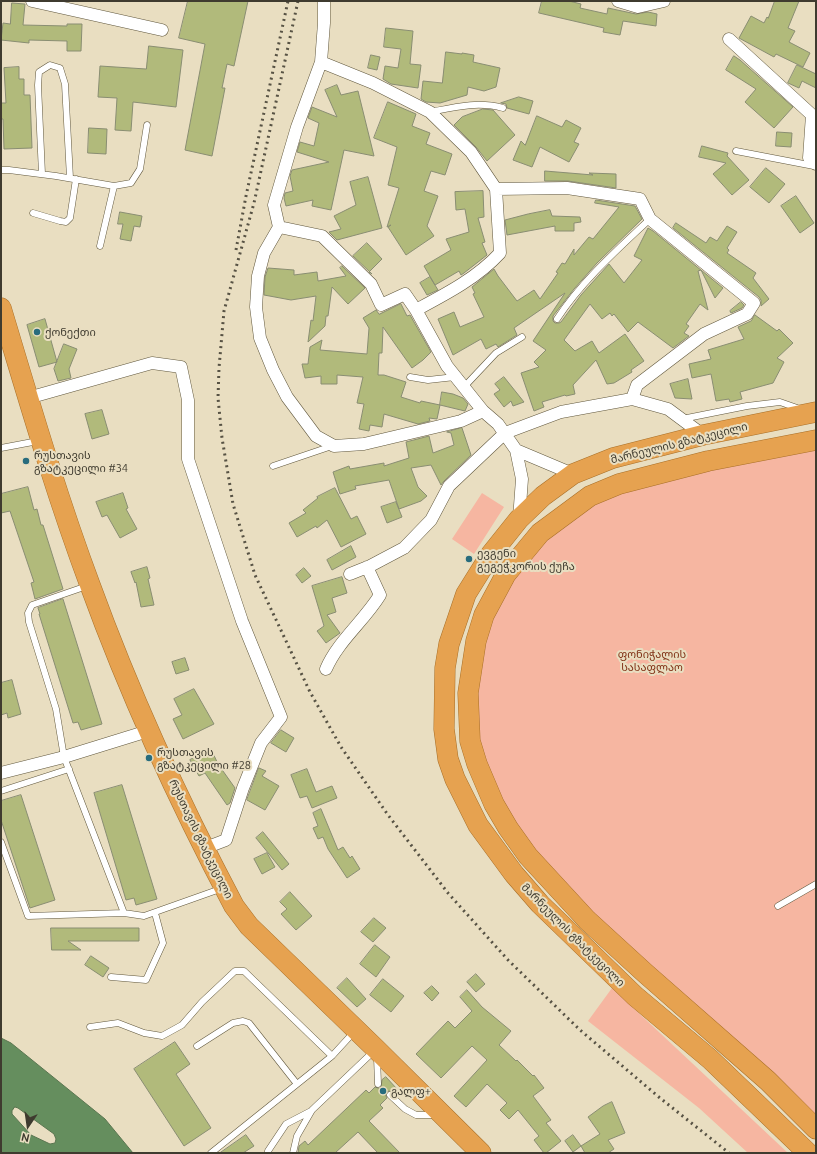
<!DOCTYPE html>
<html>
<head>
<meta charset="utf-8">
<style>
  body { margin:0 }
  #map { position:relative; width:817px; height:1154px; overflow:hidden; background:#e9dec1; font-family:Ubuntu,sans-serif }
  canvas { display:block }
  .frame { position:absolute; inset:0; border:2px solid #3f3b2f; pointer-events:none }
  .north { position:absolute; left:8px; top:1106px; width:40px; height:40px; -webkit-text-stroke:3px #e9dec1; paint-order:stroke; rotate:193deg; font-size:11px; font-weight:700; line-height:16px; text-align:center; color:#3f3b2f }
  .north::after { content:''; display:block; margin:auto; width:14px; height:18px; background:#3f3b2f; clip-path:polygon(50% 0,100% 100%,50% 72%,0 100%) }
</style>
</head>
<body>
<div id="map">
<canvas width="817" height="1154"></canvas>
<div class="frame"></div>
<div class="north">N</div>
</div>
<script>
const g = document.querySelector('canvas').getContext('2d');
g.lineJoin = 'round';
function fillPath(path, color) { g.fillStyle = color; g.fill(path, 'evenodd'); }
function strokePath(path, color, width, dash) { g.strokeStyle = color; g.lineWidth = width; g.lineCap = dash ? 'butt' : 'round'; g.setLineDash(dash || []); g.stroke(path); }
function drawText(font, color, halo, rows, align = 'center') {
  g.font = font + ' Ubuntu,"Noto Sans Georgian",sans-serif'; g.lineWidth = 4; g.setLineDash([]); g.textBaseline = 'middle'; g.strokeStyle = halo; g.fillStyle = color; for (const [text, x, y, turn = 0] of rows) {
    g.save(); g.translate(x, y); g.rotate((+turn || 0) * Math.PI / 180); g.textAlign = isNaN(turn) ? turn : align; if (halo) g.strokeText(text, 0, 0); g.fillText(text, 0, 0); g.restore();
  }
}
const green = new Path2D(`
  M816,448V1121L569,897L527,849L483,765L476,718L484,625L539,536L619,488Z
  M482,493L504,507L474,554L452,539Z
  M612,988L788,1153H748L699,1108L588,1021Z`);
const water = new Path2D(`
  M1,1038L11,1043L105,1119L133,1153H1ZM15,1107L18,1108L54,1134L56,1139L55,1143L50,1144L31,1135L12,1114V1111Z`);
const building = new Path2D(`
  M188,1H248L234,66L227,64L222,88H225L212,156L185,150L205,44L179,38Z
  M542,1H569L581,4L580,8L607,14L608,8L636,14L648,12L657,14L656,26L623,21L620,35L603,32L604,28L539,13Z
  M775,1H799L788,28L795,31L789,42L810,53L803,67L776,54L774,57L739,38L751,16L764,23L767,17L768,18Z
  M12,3L25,4L23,25L67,26V24H82L81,51H67V41L29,40V43L1,40L3,23L10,24Z
  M386,28L413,31L410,64L421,65L418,88L391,84L383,79L385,66L398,68L401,49L384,47Z
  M149,46L183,50L176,107L133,102L131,131L115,130L117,98L98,97L100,66L146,69Z
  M446,52L462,54V53L474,55L473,62L500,68L496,87L484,91L468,87L467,95L440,103L426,102L421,99L423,81L442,83Z
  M371,55L380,57L377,70L368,68Z
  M734,56L740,60L793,107L774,128L745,102L756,89L726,70Z
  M797,65L816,74V88L802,81L799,88L788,83Z
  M19,67V79H24V95H30L32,148L4,149L3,119H1V103H6L4,68Z
  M337,85L341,95L358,91L374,156L344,150L331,210L312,206L313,200L286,206L284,198L285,193L293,191L290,176L292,170L329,162L297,152L300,142L314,146L319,123L308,118L312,107L337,117L325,90Z
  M519,97L533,101L529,114L507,108L506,104L501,103Z
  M388,102L416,114L412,126L430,133L426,144L452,154L445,175L431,171L424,191L438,196L427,226L434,236L406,255L388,227L391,225L387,227L399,188L388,185L397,147L374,138Z
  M483,109L493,110L515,135L487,161L476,147L454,125L462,117Z
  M537,116L562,127L566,120L581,128L574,142L579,144L569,162L540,147L532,167L513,160L521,141L525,145Z
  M89,128L107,129L106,154L88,153Z
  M777,132L792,133L791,147L776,146Z
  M702,146L728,153L727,156L749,180L732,195L713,174L726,163L699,157Z
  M766,168L785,184L769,203L750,187Z
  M545,171L593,175L589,173L616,174V188L568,181H545Z
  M368,177L382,228L337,240L329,232L341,229L334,216L356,205L350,182Z
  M483,191L484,217L478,218L485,242L482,243L487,255L464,273L461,275L459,271L435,285L424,266L451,250L446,239L469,232L465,209L456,210L455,192Z
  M796,196L814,223L800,233L781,206Z
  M596,200L635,206L642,219L597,263L574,289L553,316V321L555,323H559L561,322L581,295L609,264L624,283L642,260L634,256L648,228L653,231L723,288L715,298L701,270L698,271L708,310L700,304L686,324L689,326L684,333L689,336L673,348L638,322L628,332L614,314L612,316L610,313L602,319L590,304L564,340L575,351L592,341L599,353L625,334L644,361L631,370L632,372L614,383L607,384L596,360L573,385L575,394L566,396L565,395L542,402L544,407L534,411L521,373L539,367L534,362L546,350L533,341L565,293L514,328L517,335L498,347L496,344L486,349L481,339L453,355L438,319L454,312L460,327L484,317L473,294L475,293L472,287L494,269L498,276L517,301L534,290L540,299L558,273L556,272L562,263L565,264L574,249V255L589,237L593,239L619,207L595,203Z
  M550,210L552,216L580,217L581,222L574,223V231H555V226L507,235L505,220L528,214Z
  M120,212L142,216L140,227L134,226L131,241L120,239L123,224H118Z
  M676,223L706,243L710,237L717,241L727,226L737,232L727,248L729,250L727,253L756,273L753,278L769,299L761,306V300L759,297L673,228Z
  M367,243L382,259L369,272L372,274L353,256Z
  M342,266L365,288L348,304L332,287L328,316H326L325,326L308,342L311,320L313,321L316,296L291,300L264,295L265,277L268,268L294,270V275L317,272L318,281L346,276L340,268Z
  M430,277L438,290L427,295L420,283Z
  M741,302L744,305L742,308L731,313L730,311Z
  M401,304L407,316L410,315L431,352L423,360L412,368L383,327L382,353H379L378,375H384L406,382L401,397L420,403L421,401L440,405L437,419L429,418L430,421L418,424L384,414L382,427L370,425L369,431L359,429L364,404L357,403L363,377L337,375V384H321V376L305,378L302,364H308L310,347L322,340L320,350L367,354L369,328L363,318L376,310L379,314Z
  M755,315L777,331L779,329L793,343L777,358L784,362L773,383L740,392L742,399L730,402L729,399L716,401L711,374L692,378L689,364L711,359L708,350L744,339L738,327L751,321Z
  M45,319L57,362L39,367L27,325Z
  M64,344L77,349L69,369L71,378L58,381L54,369Z
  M504,377L524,402L513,406L511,401L504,407L494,394L500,390L495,384Z
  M688,379L692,399L675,398L670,384Z
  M442,392L453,394L463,398L468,404L465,411L440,405Z
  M102,410L109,434L92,439L85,414Z
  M462,428L471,455L444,481L441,485L431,465L411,468L418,487L427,496L421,501L399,509L389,480L355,486L356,489L340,494L333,472L349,466L350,469L384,463V466L409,458L406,442L429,436L433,453L454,445L451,433L447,432Z
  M28,487L34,510L37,509L41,525H43L63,589L35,599L31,583L34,582L10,511L1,513V494Z
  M335,488L351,519L357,516L366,534L341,547L327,520L317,528L316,526L297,537L289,523L306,513L303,510L318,498L317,497Z
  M123,493L128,508L126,509L137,529L120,538L107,515L102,517L96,502Z
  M396,502L402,517L387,523L381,507Z
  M351,546L356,557L332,570L327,560Z
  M147,567L150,578L148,579L154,605L141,607L136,582L135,583L131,572Z
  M304,568L311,576L302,583L296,575Z
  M342,577L347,593L332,598L336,612L327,615L340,633L326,643L317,631L324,626L312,586Z
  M63,599L102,724L81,730L78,722L73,723L39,614H40L38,608Z
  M185,658L189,670L176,674L172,662Z
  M12,680L21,714L8,718L7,713L1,715V683Z
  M194,689L214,724L183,739L173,719L182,715L174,699Z
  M281,730L294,738L286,752L271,743Z
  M211,749L218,764L235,788L230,803L227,805L205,773L199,776L190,760Z
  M259,768L266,771L262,776L279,786L265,810L247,800Z
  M307,769L316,792L332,786L337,798L312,808L307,796L300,798L291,775Z
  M122,785L157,899L136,905L134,898L126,900L94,793Z
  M21,795L55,900L30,908L1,820V801Z
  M321,809L338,850L343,847L350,858L352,856L360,869L347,878L328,849L323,837L318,839L313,828L318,826L313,813Z
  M263,832L289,864L282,870L256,838Z
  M267,853L275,867L262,874L254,859Z
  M290,892L312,916L296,930L281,914L287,909L280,902Z
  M374,918L386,928L373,942L361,932Z
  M51,928H139V941H68L81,950H52Z
  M375,945L390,957L376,977L360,964Z
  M91,956L109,968L103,977L85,965Z
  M476,974L485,984L476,992L467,982Z
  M347,978L366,999L357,1007L337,988Z
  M383,979L404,996L391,1012L370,995Z
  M432,986L439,993L432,1001L424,993Z
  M467,990L482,1007L511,1031L499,1045L516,1061L517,1060L533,1076L534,1075L544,1088L533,1096L551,1120L546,1123L561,1141L546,1153H544L534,1140L539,1136L518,1110L509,1119L500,1110L507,1103L487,1084L466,1107L454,1096L487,1060L472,1046L441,1078L416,1054L448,1021L455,1028L472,1011L460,997Z
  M175,1042L190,1064L176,1074L211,1128L184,1146L134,1069Z
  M386,1077L397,1089L393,1092L389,1091L386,1092V1096L387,1098L380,1105L383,1108L369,1121L400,1153H378L358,1132L335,1153H298L299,1146L305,1141L308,1145L366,1090L369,1093L375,1087L378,1088H381L382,1080Z
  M612,1102L625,1133L608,1140L614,1149L608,1153H585L581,1146L600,1134L588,1117L603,1106Z
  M246,1135L254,1146L243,1153H220Z
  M573,1135L581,1146L573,1152L565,1141Z`);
const service = new Path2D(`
  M430,112C455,107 478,101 503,108
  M736,151L814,166
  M1,170H9L56,176L114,186L131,183L140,169L147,125
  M42,174L38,85L39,72L50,65L60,68L65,84L70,178
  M33,213L60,221L66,222L70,218L76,179
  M100,246L114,186
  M557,319C582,281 617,250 650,219
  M410,377L428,380L455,377
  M464,387L496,353L522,337
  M682,419L747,406L780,402L800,409
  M1,448L38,441
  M273,466L332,446
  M87,586L32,605L28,613L29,622L56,709L64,757L124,913L144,916L223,888
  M1,791L69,769
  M1,842L28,916L124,913
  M778,906L816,884
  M111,977L146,980L163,943L155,913
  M90,1027L118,1023L144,1033L162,1036L182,1025L202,1002L235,971H244L332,1056
  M197,1046L233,1023L243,1021L249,1023L297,1084
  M377,1057L378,1084
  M390,1095L405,1109L416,1115H435
  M211,1153L332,1056L354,1032
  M268,1153V1151L286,1124L311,1111
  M293,1153L297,1136L312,1110L374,1051`);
const minor = new Path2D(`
  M32,1L162,30
  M324,1V23L321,62L297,127L274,205L279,227L264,253L258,276L256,307L260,338L273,370L287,397L316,436L334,446L364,444L461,421L483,411
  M618,1L638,7L664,1
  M729,39L812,115L816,116
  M321,62L373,83L430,112L471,152L496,189
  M812,115L809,158L816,164
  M496,189L567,188L640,199L650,219L754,303L747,314L704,334L637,385L632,399
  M279,227L322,236L371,284L381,305L405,294L416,310L447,366L483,411L498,424L516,450L522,479L519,519
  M416,310C446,294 477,278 500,253L496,189
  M28,398L152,363L181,367L188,400V459L242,621L281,717L261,743L243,788L226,840L205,848
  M516,450L573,474
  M350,574L370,566L404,548L431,520L449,486L505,433L561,412L632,399L668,409L703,435
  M326,669C338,641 364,621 380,595L367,567
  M1,773L64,757L148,731`);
const trunk = new Path2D(`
  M1,308C29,401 56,494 90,585C130,695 179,802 234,906L249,926L376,1049L481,1153
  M816,440L708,461L619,484L590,496L540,533L506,574L484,615L476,641L468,693L470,741L477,764L494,804L508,828L528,856L587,920L645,973L768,1081L816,1129
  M808,1153L710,1059L635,996L540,904L514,874L478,825L455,779L448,759L444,729L445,668L449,644L466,594L491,554L519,519L543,496L573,474L613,458L703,435L816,412`);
const rail = new Path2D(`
  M298,1L254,203L224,311L219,368L218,398L222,438L233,504L255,575L310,692L341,747L388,815L448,893L508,960L580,1030L660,1098L729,1153
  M236,250L246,196L288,1`);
const markers = [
  [37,332,4,"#286c7d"],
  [26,461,4,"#286c7d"],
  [469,559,4,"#286c7d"],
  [149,758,4,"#286c7d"],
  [383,1091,4,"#286c7d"]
];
const poiNames = [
  ["ქონექთი",45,332],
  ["რუსთავის",34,455],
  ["გზატკეცილი #34",34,468],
  ["ევგენი",477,553],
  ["გეგეჭკორის ქუჩა",477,566],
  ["რუსთავის",157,752],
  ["გზატკეცილი #28",157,765],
  ["გალფ+",391,1091]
];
const streetNames = [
  ["მარნეულის გზატკეცილი",679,443,-14],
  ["რუსთავის გზატკეცილი",201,839,64],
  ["მარნეულის გზატკეცილი",573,935,45]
];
const parkNames = [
  ["ფონიჭალის",652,654],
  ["სასაფლაო",652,667]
];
fillPath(green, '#f6b6a1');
fillPath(water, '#658e5e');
strokePath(water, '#5a7550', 1);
fillPath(building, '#b1ba7b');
strokePath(building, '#898d72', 1);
strokePath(service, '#60573d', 7);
strokePath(minor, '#60573d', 13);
strokePath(trunk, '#a86f28', 21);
strokePath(service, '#fff', 6);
strokePath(minor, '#fff', 12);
strokePath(trunk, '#e6a250', 20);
strokePath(rail, '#575244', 3, [2, 4]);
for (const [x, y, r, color] of markers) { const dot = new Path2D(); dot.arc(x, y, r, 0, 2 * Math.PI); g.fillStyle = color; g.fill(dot); strokePath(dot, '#e9dec1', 1.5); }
drawText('11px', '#3f3b2f', '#e9dec1', poiNames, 'left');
drawText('11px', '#3f3b2f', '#e9dec1', streetNames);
drawText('11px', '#823418', '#e9dec1', parkNames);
</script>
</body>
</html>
